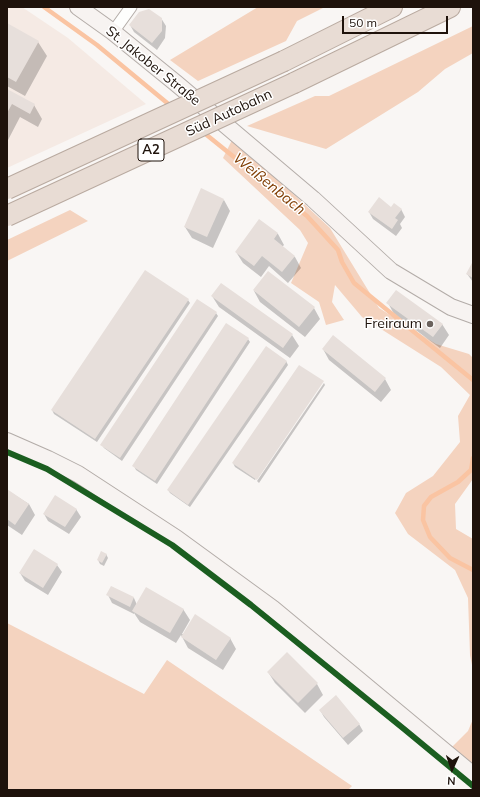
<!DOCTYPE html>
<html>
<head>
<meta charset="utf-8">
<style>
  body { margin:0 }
  #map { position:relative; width:480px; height:797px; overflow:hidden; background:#f9f6f4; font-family:Mulish,sans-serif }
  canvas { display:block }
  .frame { position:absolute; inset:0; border:8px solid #1e120b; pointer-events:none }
  .north { position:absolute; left:432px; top:749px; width:40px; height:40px; -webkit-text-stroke:3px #fff; paint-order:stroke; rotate:183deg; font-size:11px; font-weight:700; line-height:16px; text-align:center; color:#1e120b }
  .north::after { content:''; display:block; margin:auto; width:14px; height:18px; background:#1e120b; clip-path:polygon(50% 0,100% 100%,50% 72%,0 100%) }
  .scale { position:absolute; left:342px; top:16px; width:106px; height:18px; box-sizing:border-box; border:2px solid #1e120b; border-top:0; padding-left:5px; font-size:12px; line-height:14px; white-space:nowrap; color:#1e120b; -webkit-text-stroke:3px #fff; paint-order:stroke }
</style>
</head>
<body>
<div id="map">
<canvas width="480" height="797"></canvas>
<div class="frame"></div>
<div class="north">N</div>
<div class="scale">50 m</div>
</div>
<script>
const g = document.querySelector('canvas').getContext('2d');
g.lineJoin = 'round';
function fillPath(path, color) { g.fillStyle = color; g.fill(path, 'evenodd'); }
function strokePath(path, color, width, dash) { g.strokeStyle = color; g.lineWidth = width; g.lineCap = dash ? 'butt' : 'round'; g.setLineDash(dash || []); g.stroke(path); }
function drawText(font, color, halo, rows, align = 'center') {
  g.font = font + ' Mulish,sans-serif'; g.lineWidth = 3; g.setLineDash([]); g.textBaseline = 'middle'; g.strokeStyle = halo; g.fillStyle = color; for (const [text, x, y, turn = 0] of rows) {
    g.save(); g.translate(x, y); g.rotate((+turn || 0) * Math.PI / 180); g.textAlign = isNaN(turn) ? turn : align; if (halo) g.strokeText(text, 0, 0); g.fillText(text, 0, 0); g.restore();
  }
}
const built = new Path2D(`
  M7,7H22L68,38L146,104L7,168Z`);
const green = new Path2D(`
  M258,7H325L297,21L286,41L198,81L170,60Z
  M473,26V53L445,69L418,92L326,149L247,126L315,96H329Z
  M233,138L330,228L379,308L436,344L469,354L473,358V479L455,504L456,529L473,539V670L470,655L468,598L455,570L408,534L395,513L406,493L433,476L460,442L458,416L470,395L441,367L362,317L335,285L332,302L344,320L326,325L319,302L291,283L308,243L300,230L223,158Z
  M70,210L88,221L7,261V240Z
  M7,623L144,694L167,660L352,786L348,790H7Z
  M473,719V767L451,748L468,731Z`);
const shadow = new Path2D(`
  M161,18L166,26L165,38L157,50L134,32L130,25Z
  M7,24L38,42L47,56L25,96L7,86Z
  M7,91L34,105L42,119L38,127L20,117L7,142Z
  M224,200L230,211L213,248L192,238L185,227Z
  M392,208L401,209L405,217L400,224L402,228L396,236L373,219L369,212Z
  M259,221L278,234L284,245L282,247L295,257L301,268L288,283L269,266L261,277L243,263L236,252Z
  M473,263V282L467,274Z
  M254,291L314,308L320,319L305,337L260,302Z
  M212,296L292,335L299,346L290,358L219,307Z
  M188,300L190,303L97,442L54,414L52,410Z
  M388,303L442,324L449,335L440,348L394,314Z
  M216,313L218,316L122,461L104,448L102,445Z
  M248,339L250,342L157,484L136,470L134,466Z
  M323,349L385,379L391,390L381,402L329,360Z
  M286,361L288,365L190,507L170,493L168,490Z
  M322,382L255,480L235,467L233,463Z
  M324,383L325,385L259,483L257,481Z
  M7,490L29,504L35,515L22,535L7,525Z
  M76,509L81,517L69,534L48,521L44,514Z
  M106,554L108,558L104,566L100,564L98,560Z
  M57,565L62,572L48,595L25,581L20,573Z
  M112,587L134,598L137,605L183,609L190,620L182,634L230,638L236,649L223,670L188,648L181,635L176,643L140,622L134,613V614L112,603L108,595Z
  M287,654L317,684L323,695L305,713L275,683L268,672Z
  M320,710L359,724L363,731L348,745L324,717Z`);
const stream = new Path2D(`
  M44,7L97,45L172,107
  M203,132L307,216L338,250L342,262L354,283L473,380
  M473,458L471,470L458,482L431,497L424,506L423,520L430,537L450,558L473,570`);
const building = new Path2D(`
  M149,9L162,18V31L152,43L129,25L139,12Z
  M7,23L39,41L16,82L7,77Z
  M7,89L35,104L30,114L12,104L7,113Z
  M201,188L224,199L207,237L184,227Z
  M379,197L391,207L394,203L402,209L395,218L398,220L392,229L368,212Z
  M259,219L278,233L274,239L295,256L282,272L262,256L254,266L235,252Z
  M473,261V278L466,274Z
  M145,270L189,299L95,439L51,410Z
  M268,271L315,307L299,327L253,290Z
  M221,283L293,334L283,348L211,296Z
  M396,290L443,324L433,337L386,303Z
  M197,299L217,312L120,458L100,445Z
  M226,323L249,338L155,481L132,466Z
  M333,335L386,378L375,392L322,349Z
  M266,346L287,361L188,505L167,490Z
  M299,365L324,381L257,480L232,463Z
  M7,489L29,504L15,525L7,519Z
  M55,495L77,509L65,527L43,514Z
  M34,549L58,564L43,588L19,573Z
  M101,551L107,554L102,563L97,560Z
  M111,586L134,597L130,607L106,595Z
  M146,587L184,609L170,633L132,611Z
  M195,614L231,638L216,660L181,637Z
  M287,652L318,683L298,703L267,672Z
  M336,695L360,724L343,738L319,710Z`);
const street = new Path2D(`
  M113,32L131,7`);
const secondary = new Path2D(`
  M78,7L113,32L177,84L313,199L391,271L451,307L473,315
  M7,441L48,459L78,474L176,538L272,608L473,775`);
const highway = new Path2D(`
  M284,61L392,7
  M294,83L450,7`);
const highwayBridge = new Path2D(`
  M7,189L284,61
  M7,216L294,83`);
const cycleway = new Path2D(`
  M7,452L47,469L172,545L251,605L404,729L473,786`);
const markers = [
  [430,324,4,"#6b625d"]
];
const shields = [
  [151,150,26]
];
const shieldNames = [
  ["A2",151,150]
];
const streetNames = [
  ["St. Jakober Straße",153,66,39],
  ["Süd Autobahn",229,113,-25]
];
const poiNames = [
  ["Freiraum",422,324]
];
const waterNames = [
  ["Weißenbach",269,184,39]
];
fillPath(built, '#f5eae4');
fillPath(green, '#f4d3bf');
fillPath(shadow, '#0003');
strokePath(stream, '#fac4a2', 4.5);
fillPath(building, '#e7dfdb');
strokePath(street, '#b3aca8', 13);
strokePath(secondary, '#b3aca8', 18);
strokePath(highway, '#b9aaa0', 22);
strokePath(street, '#fefefd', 11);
strokePath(secondary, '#f7f3f1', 16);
strokePath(highway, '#e8dcd4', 20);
strokePath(highwayBridge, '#b9aaa0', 22, []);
strokePath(highwayBridge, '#e8dcd4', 20);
strokePath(cycleway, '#1b5e20', 6);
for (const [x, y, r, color] of markers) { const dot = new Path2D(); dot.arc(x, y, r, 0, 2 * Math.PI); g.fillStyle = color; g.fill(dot); strokePath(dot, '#fff', 1.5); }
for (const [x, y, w] of shields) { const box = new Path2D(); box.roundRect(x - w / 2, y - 11, w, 22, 3); g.fillStyle = '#fff'; g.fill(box); strokePath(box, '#1e120b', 1); }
drawText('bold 13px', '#1e120b', null, shieldNames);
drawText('14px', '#1e120b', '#fff', streetNames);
drawText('14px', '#1e120b', '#fff', poiNames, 'right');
drawText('italic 15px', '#813e04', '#fff', waterNames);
</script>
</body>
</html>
